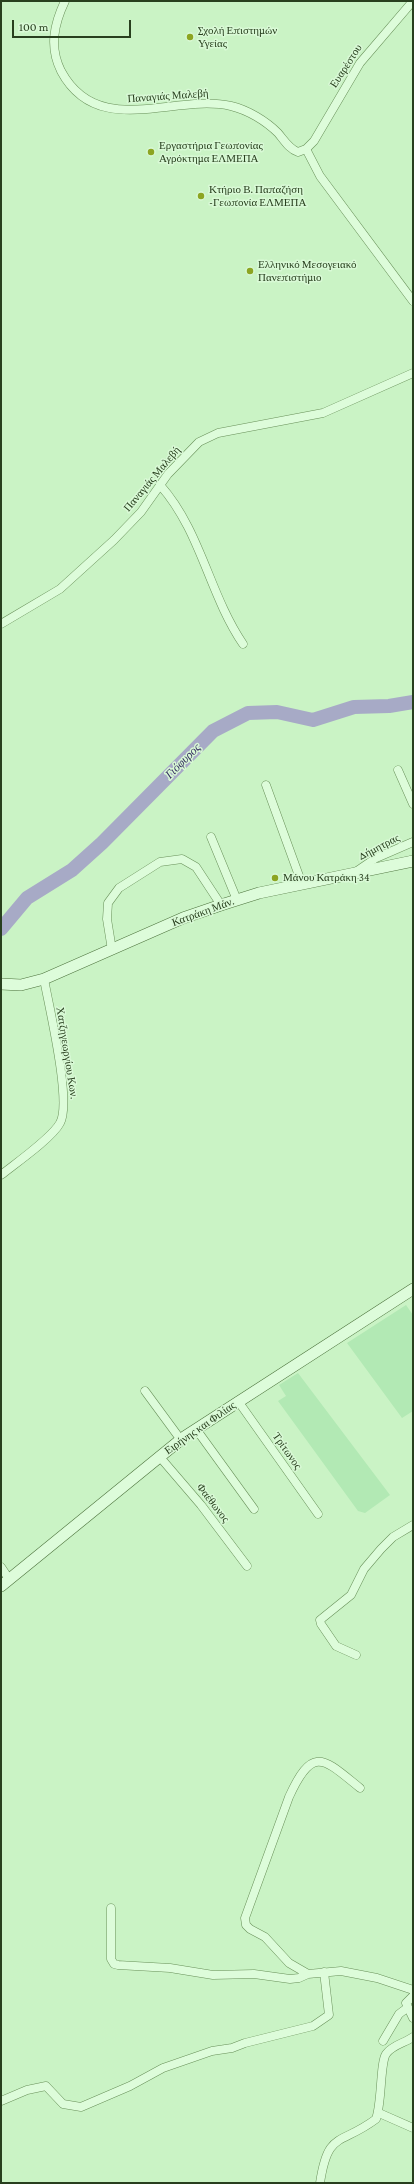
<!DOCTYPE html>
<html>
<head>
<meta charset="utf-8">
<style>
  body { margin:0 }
  #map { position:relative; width:414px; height:2184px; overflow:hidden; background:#caf3c5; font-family:"Crimson Pro",serif }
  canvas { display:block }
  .frame { position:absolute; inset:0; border:2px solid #283f1e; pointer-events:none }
  .scale { position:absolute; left:12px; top:20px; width:119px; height:18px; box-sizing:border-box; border:2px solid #283f1e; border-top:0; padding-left:5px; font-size:12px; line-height:14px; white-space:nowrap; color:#283f1e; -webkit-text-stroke:3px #d9f9d6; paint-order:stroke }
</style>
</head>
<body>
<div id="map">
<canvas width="414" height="2184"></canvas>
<div class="frame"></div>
<div class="scale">100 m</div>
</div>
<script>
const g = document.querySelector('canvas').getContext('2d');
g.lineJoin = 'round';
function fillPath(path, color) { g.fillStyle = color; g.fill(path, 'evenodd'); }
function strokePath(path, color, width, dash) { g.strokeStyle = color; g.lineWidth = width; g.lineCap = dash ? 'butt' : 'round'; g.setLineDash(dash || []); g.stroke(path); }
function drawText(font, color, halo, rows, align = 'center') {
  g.font = font + ' "Crimson Pro",serif'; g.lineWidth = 3; g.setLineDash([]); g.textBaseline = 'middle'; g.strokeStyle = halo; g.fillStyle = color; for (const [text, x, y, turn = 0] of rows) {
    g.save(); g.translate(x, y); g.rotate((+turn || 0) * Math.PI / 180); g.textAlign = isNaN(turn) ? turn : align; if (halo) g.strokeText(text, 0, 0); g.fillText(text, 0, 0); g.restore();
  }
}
const farmland = new Path2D(`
  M406,1305L413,1315V1411L402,1418L347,1343Z
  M298,1373L390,1495L365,1513L358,1511L278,1401L286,1396L279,1385Z`);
const river = new Path2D(`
  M1,929L27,898L72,870L102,843L213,731L248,713L277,712L313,720L354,707L389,706L413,702`);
const street = new Path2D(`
  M65,1C54,24 49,47 61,71C98,140 174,93 231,106C248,110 266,121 278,133C284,140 289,149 298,152L306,149L314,141L360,63L413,1
  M306,149L320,176L413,301
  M160,485C201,531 209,594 243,644
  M1,624L60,589L114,540L141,512L168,474L199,442L218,433L323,413L413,373
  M398,770L413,804
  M266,785L302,884
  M211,837L237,900
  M357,871L376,858L413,842
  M112,950L107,919L108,903L119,888L160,862L182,859L196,867L221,905
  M1,1175C16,1163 52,1138 60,1123C72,1102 49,1007 44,979
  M145,1391L181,1440
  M238,1401L318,1514
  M196,1429L254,1509
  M159,1456L201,1505L247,1566
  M1,1567L9,1579
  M356,1655L336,1646L321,1624L320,1620L351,1595L364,1569L381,1549L393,1537L413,1525
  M111,1908V1959L114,1964L118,1965L170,1968L213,1975L254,1974L290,1979L299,1978L308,1974L341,1971L377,1978L413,1990
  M308,1974L289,1963L265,1937L250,1929L246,1925L245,1918L289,1797C313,1744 324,1759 360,1788
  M413,1996L406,2003L413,2018
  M383,2041L399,2014L407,2008
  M1,2101L27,2090L46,2086L63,2104L81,2107L130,2086L163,2068L212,2051L232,2048L245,2043L313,2026L329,2015L324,1972
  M379,2113L413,2128
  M320,2183C328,2130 340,2146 376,2119C382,2103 380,2063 386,2054C392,2045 405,2043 413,2037`);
const secondary = new Path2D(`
  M1,984L21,985L44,979L183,918L221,905L259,893L413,861
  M1,1586L184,1437L413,1289`);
const markers = [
  [190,37,4,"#8ca522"],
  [151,152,4,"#8ca522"],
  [201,196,4,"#8ca522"],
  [250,271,4,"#8ca522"],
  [275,878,4,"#8ca522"]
];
const poiNames = [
  ["Σχολή Επιστημών",198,31],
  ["Υγείας",198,44],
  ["Εργαστήρια Γεωπονίας",159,146],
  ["Αγρόκτημα ΕΛΜΕΠΑ",159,159],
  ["Κτήριο Β. Παπαζήση",209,190],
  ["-Γεωπονία ΕΛΜΕΠΑ",209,203],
  ["Ελληνικό Μεσογειακό",258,265],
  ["Πανεπιστήμιο",258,278],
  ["Μάνου Κατράκη 34",283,878]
];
const streetNames = [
  ["Ευαρέστου",346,66,-57],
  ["Παναγιάς Μαλεβή",168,96,-4],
  ["Παναγιάς Μαλεβή",152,479,-50],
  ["Δήμητρας",379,847,-27],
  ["Κατράκη Μάν.",203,912,-20],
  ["Χατζηγεωργίου Κων.",67,1053,81],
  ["Ειρήνης και Φιλίας",200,1428,-35],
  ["Τρίτωνος",287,1451,55],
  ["Φαέθωνος",213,1503,52]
];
const waterNames = [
  ["Γιόφυρος",183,761,-45]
];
fillPath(farmland, '#b2e9b4');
strokePath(river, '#a7aac6', 14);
strokePath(street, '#689059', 9);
strokePath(secondary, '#4c723c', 12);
strokePath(street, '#ddfcda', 8);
strokePath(secondary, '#ddfcda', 11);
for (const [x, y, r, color] of markers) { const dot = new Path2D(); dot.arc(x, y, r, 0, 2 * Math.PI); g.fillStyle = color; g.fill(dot); strokePath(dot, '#d9f9d6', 1.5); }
drawText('11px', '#283f1e', '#d9f9d6', poiNames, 'left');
drawText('11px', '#283f1e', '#d9f9d6', streetNames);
drawText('italic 12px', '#332c60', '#d9f9d6', waterNames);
</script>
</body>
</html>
